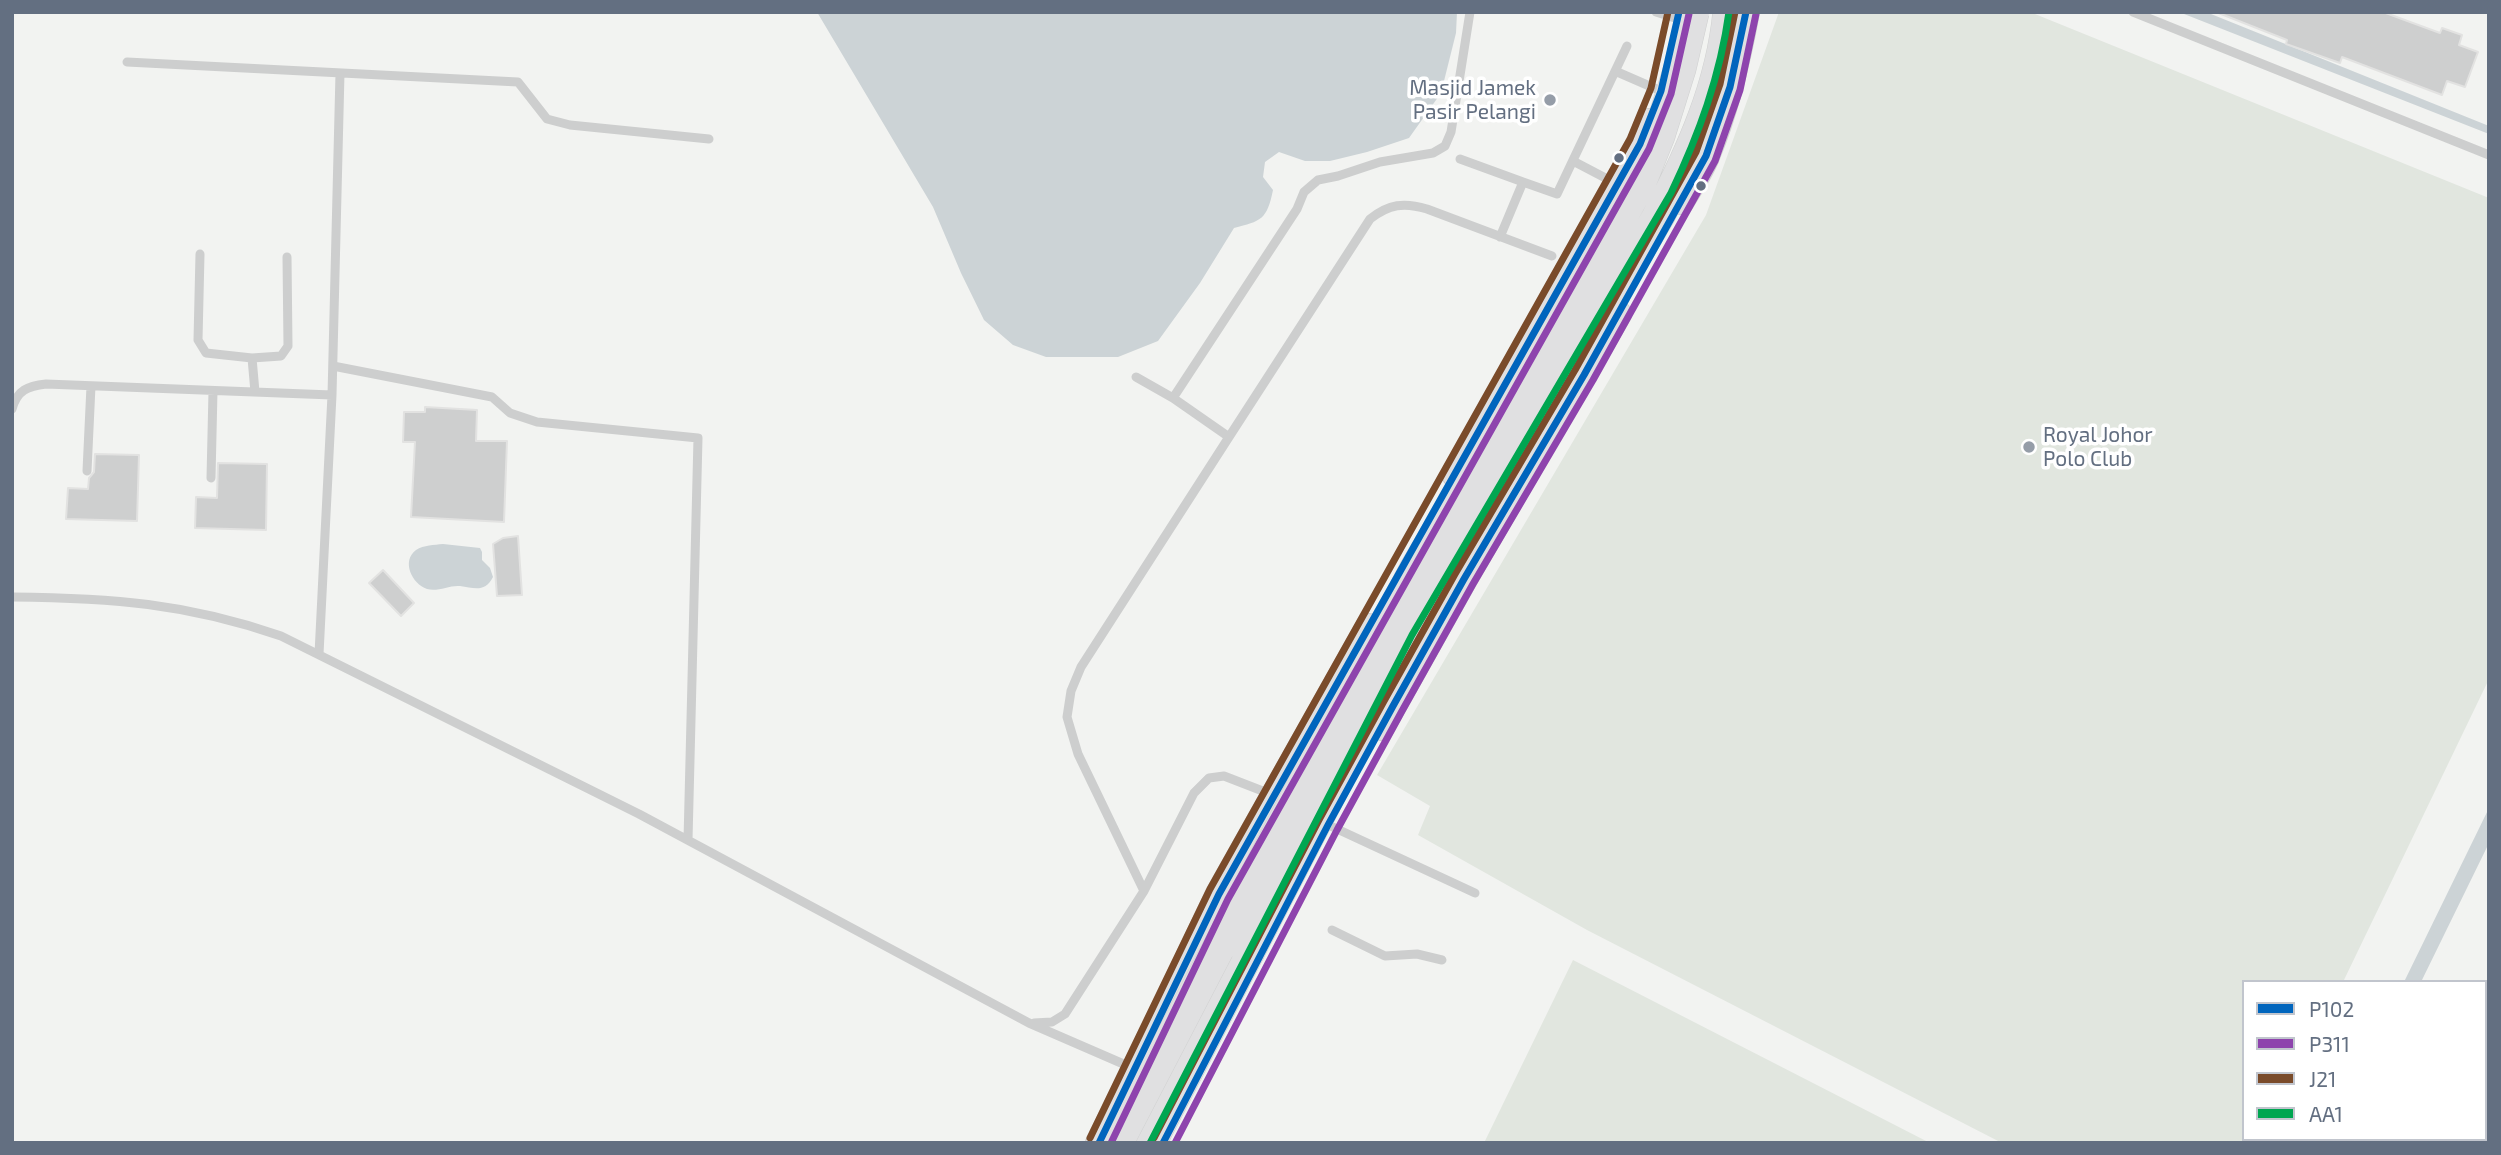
<!DOCTYPE html>
<html>
<head>
<meta charset="utf-8">
<style>
  body { margin:0 }
  #map { position:relative; width:2501px; height:1155px; overflow:hidden; background:#f2f3f1; font-family:"Exo 2",sans-serif }
  canvas { display:block }
  .frame { position:absolute; inset:0; border:14px solid #636f81; pointer-events:none }
  .legend { position:absolute; left:2242px; top:980px; width:245px; height:161px; box-sizing:border-box; background:#fff; border:2px solid #c1c5cd; margin:0; padding:9px 12px; list-style:none; font-size:21px; color:#636f81 }
  .legend li { display:flex; align-items:center; gap:14px; height:35px }
  .legend b { width:35px; border:2px solid #c1c5cd }
</style>
</head>
<body>
<div id="map">
<canvas width="2501" height="1155"></canvas>
<div class="frame"></div>
<ul class="legend">
<li><b style="height:9px;background:#0065bd"></b>P102</li>
<li><b style="height:9px;background:#8e44ad"></b>P311</li>
<li><b style="height:9px;background:#7a4b2a"></b>J21</li>
<li><b style="height:9px;background:#00a651"></b>AA1</li>
</ul>
</div>
<script>
const g = document.querySelector('canvas').getContext('2d');
g.lineJoin = 'round';
function fillPath(path, color) { g.fillStyle = color; g.fill(path, 'evenodd'); }
function strokePath(path, color, width, dash) { g.strokeStyle = color; g.lineWidth = width; g.lineCap = dash ? 'butt' : 'round'; g.setLineDash(dash || []); g.stroke(path); }
function drawText(font, color, halo, rows, align = 'center') {
  g.font = font + ' "Exo 2",sans-serif'; g.lineWidth = 7; g.setLineDash([]); g.textBaseline = 'middle'; g.strokeStyle = halo; g.fillStyle = color; for (const [text, x, y, turn = 0] of rows) {
    g.save(); g.translate(x, y); g.rotate((+turn || 0) * Math.PI / 180); g.textAlign = isNaN(turn) ? turn : align; if (halo) g.strokeText(text, 0, 0); g.fillText(text, 0, 0); g.restore();
  }
}
const green = new Path2D(`
  M1779,12H2030L2489,198V679L2343,982H2244V1139H2267L2265,1143H2002L1587,930L1418,835L1430,806L1377,775L1706,215Z
  M1573,960L1930,1143H1484Z`);
const water = new Path2D(`
  M817,12H1457L1456,33L1441,93L1409,138L1367,152L1330,161H1305L1279,152L1265,162L1263,177L1273,190C1267,220 1261,221 1234,228L1200,283L1158,341L1118,357H1046L1013,345L984,320L961,273L933,207Z
  M2179,12H2206L2489,126V134Z
  M443,544L480,548L482,552V560L490,568L493,577C485,593 474,588 460,586C449,585 438,592 427,589C412,584 401,561 416,550C424,545 434,545 443,544Z
  M2489,808V843L2421,982H2404Z`);
const building = new Path2D(`
  M2216,12H2383L2440,33L2442,28L2462,35L2459,45L2478,52L2465,87L2447,81L2442,95L2342,57L2340,63L2286,44L2287,40Z
  M425,407L477,410L476,441H507L504,522L411,517L415,442H403L404,412H425Z
  M95,454L139,455L137,521L66,519L68,488L88,489L89,478L94,472Z
  M218,463L267,464L266,530L195,528L196,497L217,498Z
  M518,536L522,595L497,596L493,544L503,538Z
  M383,570L414,603L401,616L369,583Z`);
const service = new Path2D(`
  M1656,12L1678,19
  M2133,12L2489,155
  M127,62L518,82L547,119L570,125L709,139
  M1615,71L1661,91
  M1460,159L1523,182
  M1573,161L1615,183
  M1500,237L1523,182L1557,194L1627,46
  M200,254L198,340L206,353L252,358
  M333,366L492,397L510,413L537,422L698,438L688,840
  M1136,377L1173,398L1229,437L1081,667L1071,691L1067,717L1078,754L1144,891
  M255,392L252,358L281,356L288,346L287,257
  M1173,398L1297,209L1304,192L1318,180L1338,176L1380,162L1433,153L1445,146L1451,132L1470,12
  M12,409C17,390 28,386 46,384L332,395
  M1229,437L1370,219C1389,204 1404,202 1427,209L1552,256
  M87,471L91,386
  M211,478L213,391
  M12,597C111,598 186,603 281,636L639,814L1029,1023L1135,1069
  M319,654L332,395L340,73
  M1322,822L1475,893
  M1332,930L1385,956L1417,954L1442,960
  M1034,1023L1052,1022L1065,1014L1144,891L1194,793L1209,778L1224,776L1273,795`);
const primary = new Path2D(`
  M1681,201C1690,186 1701,170 1707,154C1726,108 1737,61 1746,12
  M1455,474L1640,144L1649,122
  M1381,727L1464,579L1618,314
  M1099,1143L1136,1070L1219,894L1369,627`);
const motorway = new Path2D(`
  M1150,1143L1248,953`);
const motorwayBridge = new Path2D(`
  M1248,953L1412,635L1658,217C1692,152 1722,86 1729,12
  M1117,1143L1415,570L1545,353L1639,185L1659,135L1680,68L1693,12`);
const bus1 = new Path2D(`
  M1099,1143L1219,894L1640,144L1661,91L1679,12
  M1163,1143L1328,825L1393,706L1464,579L1584,375L1706,156L1730,87L1746,12`);
const bus2 = new Path2D(`
  M1111,1143L1228,899L1649,149L1671,94L1689,14
  M1175,1143L1337,830L1402,711L1473,584L1593,380L1715,161L1740,90L1756,14`);
const bus3 = new Path2D(`
  M1090,1138L1210,889L1630,139L1651,88L1668,12
  M1154,1138L1319,820L1384,701L1455,574L1575,370L1696,152L1720,84L1735,12`);
const bus4 = new Path2D(`
  M1150,1143L1412,635L1671,193C1699,134 1720,77 1729,12`);
const markers = [
  [1550,100,7,"#959da8"],
  [1619,158,6,"#636f81"],
  [1701,186,6,"#636f81"],
  [2029,447,7,"#959da8"]
];
const poiNames = [
  ["Masjid Jamek",1536,88],
  ["Pasir Pelangi",1536,112],
  ["Royal Johor",2043,435,"left"],
  ["Polo Club",2043,459,"left"]
];
fillPath(green, '#e1e6df');
fillPath(water, '#ccd3d6');
fillPath(building, '#cecfcf');
strokePath(building, '#e2e2e1', 2);
strokePath(primary, '#cecfcf', 28);
strokePath(motorway, '#cfd0d0', 33);
strokePath(service, '#cdcece', 9);
strokePath(primary, '#e0e0e1', 26);
strokePath(motorway, '#e0e0e1', 32);
strokePath(motorwayBridge, '#cfd0d0', 33, []);
strokePath(motorwayBridge, '#e0e0e1', 32);
strokePath(bus1, '#0065bd', 7);
strokePath(bus2, '#8e44ad', 7);
strokePath(bus3, '#7a4b2a', 7);
strokePath(bus4, '#00a651', 7);
for (const [x, y, r, color] of markers) { const dot = new Path2D(); dot.arc(x, y, r, 0, 2 * Math.PI); g.fillStyle = color; g.fill(dot); strokePath(dot, '#fff', 2.5); }
drawText('21px', '#636f81', '#fff', poiNames, 'right');
</script>
</body>
</html>
